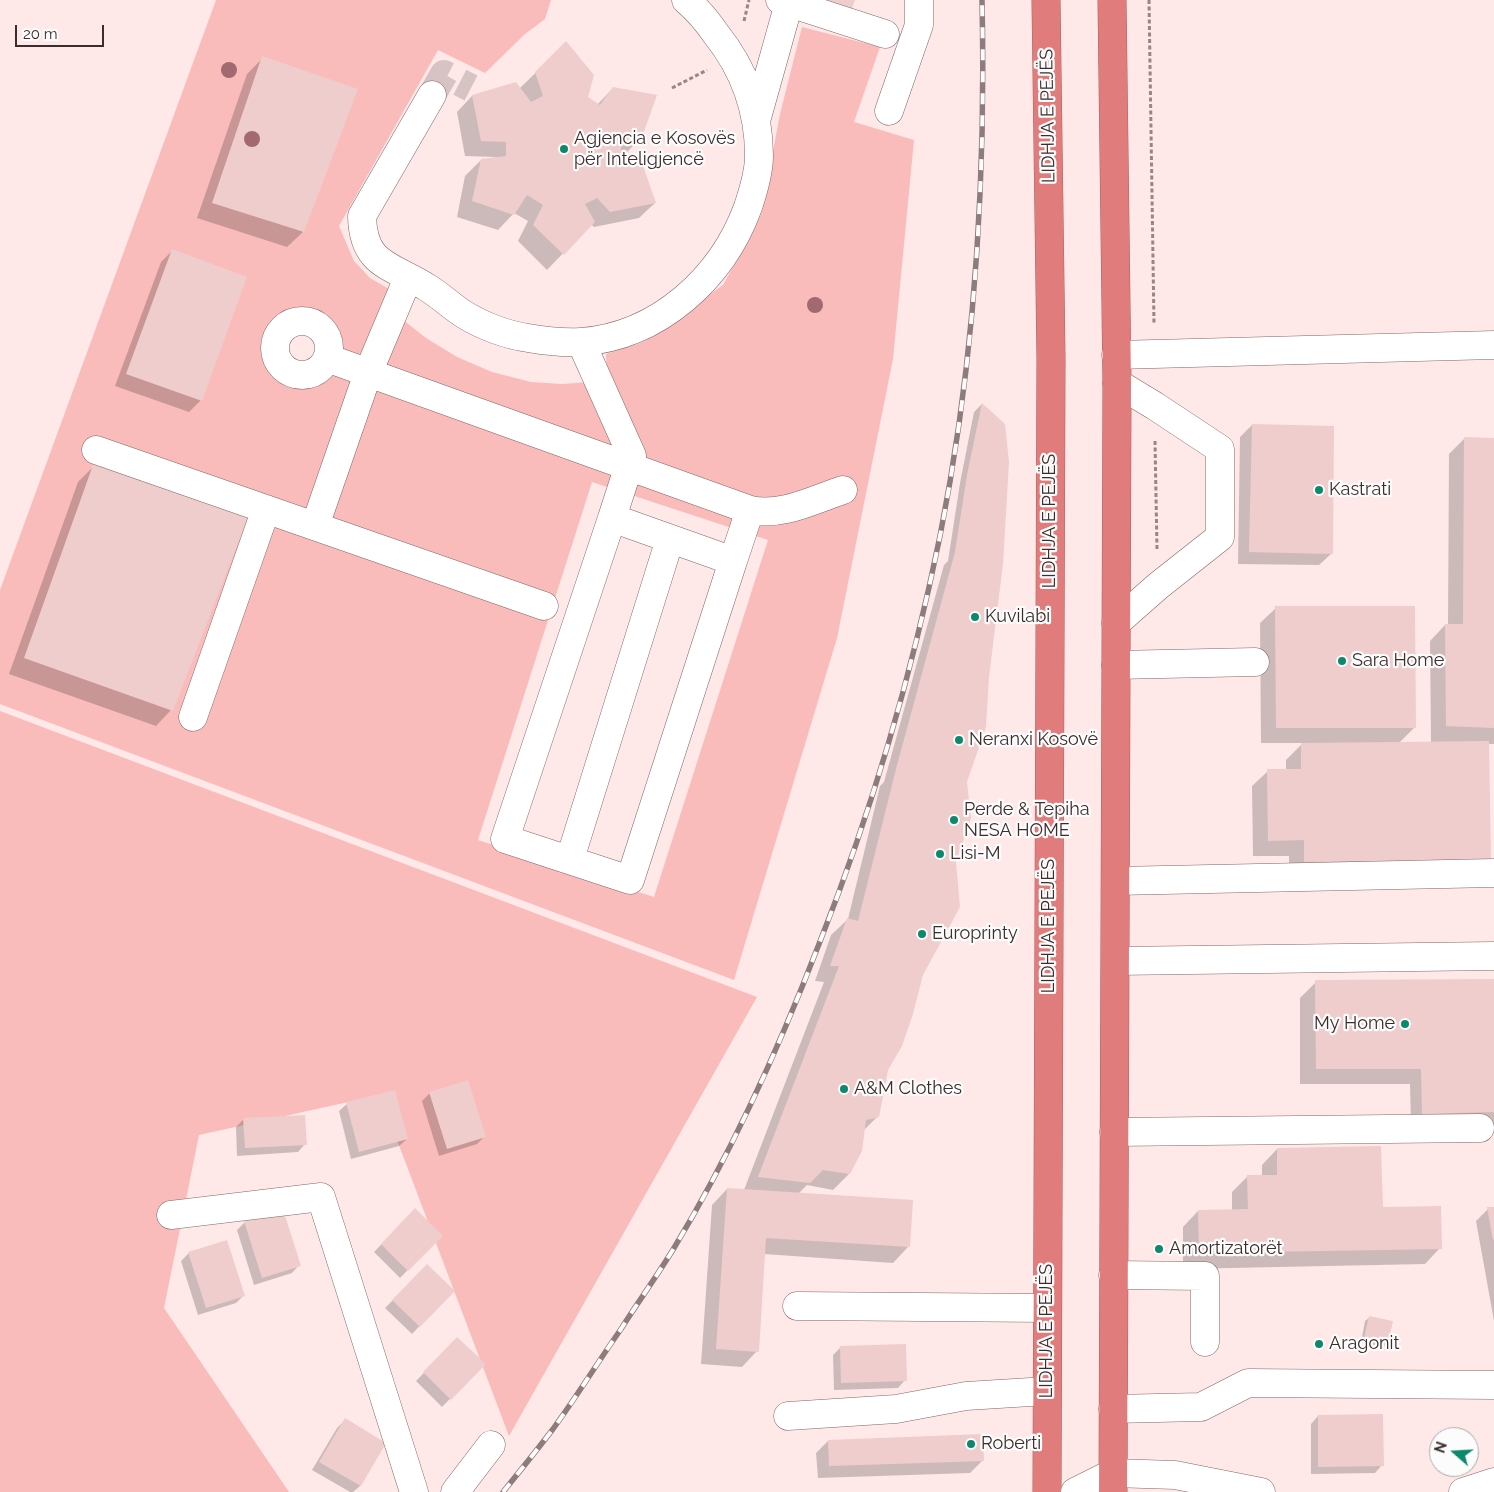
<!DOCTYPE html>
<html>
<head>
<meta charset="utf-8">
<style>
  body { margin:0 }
  #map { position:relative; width:1494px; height:1492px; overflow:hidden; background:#fee9e8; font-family:Raleway,sans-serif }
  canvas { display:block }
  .north { position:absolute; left:1429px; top:1427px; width:50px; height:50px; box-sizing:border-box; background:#fcfcfc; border:1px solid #aea9a9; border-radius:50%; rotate:289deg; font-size:14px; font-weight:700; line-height:20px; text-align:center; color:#3a2d2d }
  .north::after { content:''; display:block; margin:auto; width:18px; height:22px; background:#0c896c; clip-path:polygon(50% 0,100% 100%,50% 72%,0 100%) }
  .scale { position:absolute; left:15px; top:25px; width:89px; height:22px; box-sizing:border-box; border:2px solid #3a2d2d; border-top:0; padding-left:6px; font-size:15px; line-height:18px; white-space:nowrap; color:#3a2d2d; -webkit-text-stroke:4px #fcfcfc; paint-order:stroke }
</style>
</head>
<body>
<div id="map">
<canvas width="1494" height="1492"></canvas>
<div class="north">N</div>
<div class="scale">20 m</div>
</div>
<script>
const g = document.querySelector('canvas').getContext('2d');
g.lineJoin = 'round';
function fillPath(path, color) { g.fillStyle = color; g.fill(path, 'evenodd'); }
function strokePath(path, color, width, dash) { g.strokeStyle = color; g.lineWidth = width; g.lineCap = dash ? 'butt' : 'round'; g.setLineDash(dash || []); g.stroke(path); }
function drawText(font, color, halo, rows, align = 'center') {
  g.font = font + ' Raleway,sans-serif'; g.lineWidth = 4.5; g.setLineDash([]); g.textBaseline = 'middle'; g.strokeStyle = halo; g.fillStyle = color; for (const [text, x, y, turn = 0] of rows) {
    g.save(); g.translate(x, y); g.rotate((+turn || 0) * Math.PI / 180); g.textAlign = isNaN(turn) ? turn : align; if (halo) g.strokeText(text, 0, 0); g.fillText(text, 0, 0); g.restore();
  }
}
const green = new Path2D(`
  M216,0H551L545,19L525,34L485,73L438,50L339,226L354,261L370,278L394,292L402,319L426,338L457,357L492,372L531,382L562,384L607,381L606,354L643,342L723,285L761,215L780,114L802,27L880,47L854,122L914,140L893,359L837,638L734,980L0,704V590ZM300,321C324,324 338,346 322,366C311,379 290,377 281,365C266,346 280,326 300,321ZM592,482L768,540L654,897L478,840Z
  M0,711L757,997L509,1436L380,1095L199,1135L164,1308L289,1492H0Z`);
const shadow = new Path2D(`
  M566,43L586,98L597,105L613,88L640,139L624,155L620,156V159L655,203L639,218L594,227L591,224L547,270L518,241L528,221L514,213L498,230L457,217L465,176L481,160L495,159V157L465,156L457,112L472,96L519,89Z
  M263,58L303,232L287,247L197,218L247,74Z
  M173,250L201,400L189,412L115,386L161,262Z
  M982,404L966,782L955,862L922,975L887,1070L878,1116L864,1130L849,1174L833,1190L807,1185L798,1194L908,1247L893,1263L764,1254L757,1351L742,1367L701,1364L712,1205L727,1189L744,1190L824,982L815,981L831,935L848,919L880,786L884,782L944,565L948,561L960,483L974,412Z
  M1252,425L1331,554L1319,565L1238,564L1240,437Z
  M1465,438L1494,439V744H1488L1490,859L1289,877V856H1253L1252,786L1268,771L1286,770V760L1303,743H1261L1260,623L1276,608L1415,727L1399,743H1431L1430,641L1445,625H1448L1449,454Z
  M94,466L171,710L156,726L9,674L78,482Z
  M1494,981V1123L1411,1125L1410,1084H1300V998L1316,982Z
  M430,1093L485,1136L477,1144L439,1156L422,1101Z
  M347,1104L407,1139L399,1146L351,1159L339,1111Z
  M244,1119L305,1144L298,1152L237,1156L236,1127Z
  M1277,1149L1381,1209L1440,1248L1425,1264L1183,1269V1227L1198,1211L1232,1210V1192L1248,1176H1262V1165Z
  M1488,1209H1494V1321L1476,1221Z
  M415,1210L441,1236L400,1278L374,1252Z
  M245,1222L299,1265L292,1273L254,1285L237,1230Z
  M189,1253L243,1296L236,1303L198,1315L181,1261Z
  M427,1266L453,1291L412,1334L385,1308Z
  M1369,1318L1387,1343L1384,1347L1361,1342L1365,1321Z
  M457,1339L484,1364L442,1407L416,1381Z
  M841,1347L905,1380L898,1388L834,1390L833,1355Z
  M1318,1416L1382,1465L1375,1473L1311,1474V1424Z
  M345,1420L384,1444L360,1486L353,1492H350L312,1470L337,1428Z
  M828,1441L982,1461L970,1473L818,1478L816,1453Z`);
const building = new Path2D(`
  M812,0H855L848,21Z
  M566,41L594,75L588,97L600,105L613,87L657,95L641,140L621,143V158L641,160L656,203L610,212L597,198L585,204L595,222L564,255L533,225L543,205L527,195L514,215L472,201L481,159L506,156V142L481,141L472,95L516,82L531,102L543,96L535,72Z
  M262,56L358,89L304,232L212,203Z
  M172,249L247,277L202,401L126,374Z
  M982,403L1005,424L1009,462L1003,564L989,677L986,727L967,782L971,818L956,862L960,907L923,975L913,1014L902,1046L888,1070L879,1117L866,1120L862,1151L850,1174L823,1170L810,1183L758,1177L839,966H830L847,918L858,921L896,769L955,552L967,475Z
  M1252,424L1334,426L1333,554L1249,552Z
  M1464,437L1494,438V728L1446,726L1445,624H1463Z
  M93,465L248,517L173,711L24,658Z
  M1275,606H1415L1416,728H1276Z
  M1489,741L1491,860L1304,862V840L1268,841L1267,769H1301V743Z
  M1494,979V1112L1422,1114L1421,1069H1316L1315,980Z
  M468,1080L486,1137L447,1149L429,1092Z
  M395,1090L408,1139L359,1152L346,1102Z
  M305,1115L307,1145L245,1148L243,1118Z
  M1381,1146L1383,1207L1441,1206L1442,1249L1199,1253L1198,1210L1248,1209L1247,1175H1277V1148Z
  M727,1188L913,1200L910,1247L766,1238L759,1352L716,1349Z
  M1487,1207H1494V1239L1493,1240Z
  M415,1208L443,1236L408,1271L381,1244Z
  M283,1209L301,1266L262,1278L244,1221Z
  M227,1240L245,1296L206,1308L188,1252Z
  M427,1264L455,1291L420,1327L392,1300Z
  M1369,1316L1393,1321L1388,1344L1364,1339Z
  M457,1337L486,1364L451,1400L423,1372Z
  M906,1344L907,1381L841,1383L840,1346Z
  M1383,1414L1384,1466L1318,1467V1415Z
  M345,1418L386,1443L361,1486L319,1462Z
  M983,1434L984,1461L829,1466L828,1440Z`);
const minorTunnel = new Path2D(`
  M432,95L444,74L471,88`);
const path = new Path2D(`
  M1149,0L1154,324
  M744,21L749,0
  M672,88L707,70
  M1155,441L1157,549`);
const minor = new Path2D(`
  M780,0L885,34
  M432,95L362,216C363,267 393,265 428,288C441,296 452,307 465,315C483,326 507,335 528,338C545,341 564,343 581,342C659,336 722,278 748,207C753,192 759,173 759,156C759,111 744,69 716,34C707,21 698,10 686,0
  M889,111L919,25V0
  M756,121L789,3
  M275 348a27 27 0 1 1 54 0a27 27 0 1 1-54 0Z
  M581,342L632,456L612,518L733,561L750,510
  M1116,355L1494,345
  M327,358L750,510C781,517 813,500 843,490
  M96,450L544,606
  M612,518L505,839L630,880L733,561
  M315,526L368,373L408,278
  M1116,623L1158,586L1220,537V449L1155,406L1117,383
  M1116,665L1255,662
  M193,717L266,509
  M570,859L670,539
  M1116,881L1494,873
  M1116,961L1494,956
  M1114,1132L1480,1128
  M171,1215L321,1197L414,1492
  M1113,1275L1205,1276V1342
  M797,1306L1047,1308
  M1113,1409L1201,1407L1248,1383L1494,1385
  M788,1416L896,1409L966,1396L1047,1391
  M455,1492L491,1445
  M1075,1492L1113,1473L1175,1475L1261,1492
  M1463,1492L1494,1482`);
const highway = new Path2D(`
  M1046,0L1051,358L1047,1492
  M1112,0L1117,383L1113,1492`);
const rail = new Path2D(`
  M503,1492C520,1471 537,1450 553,1429C577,1396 598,1362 621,1329C638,1302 657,1276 674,1248C732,1152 779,1048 819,944C871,813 912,674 940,536C975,360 986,179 982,0`);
const trees = [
  [229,70],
  [252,139],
  [815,305]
];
const markers = [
  [564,149,5,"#0c896c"],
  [1319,490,5,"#0c896c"],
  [975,617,5,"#0c896c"],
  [1342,661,5,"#0c896c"],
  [959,740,5,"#0c896c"],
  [954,820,5,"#0c896c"],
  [940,854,5,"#0c896c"],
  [922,934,5,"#0c896c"],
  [1405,1024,5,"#0c896c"],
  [844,1089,5,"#0c896c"],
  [1159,1249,5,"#0c896c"],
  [1319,1344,5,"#0c896c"],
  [971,1444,5,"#0c896c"]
];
const streetNames = [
  ["LIDHJA E PEJËS",1048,116,-91],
  ["LIDHJA E PEJËS",1050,521,-90],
  ["LIDHJA E PEJËS",1049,926,-90],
  ["LIDHJA E PEJËS",1047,1331,-90]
];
const poiNames = [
  ["Agjencia e Kosovës",574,139],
  ["për Inteligjencë",574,160],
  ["Kastrati",1329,490],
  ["Kuvilabi",985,617],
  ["Sara Home",1352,661],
  ["Neranxi Kosovë",969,740],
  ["Perde & Tepiha",964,810],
  ["NESA HOME",964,831],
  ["Lisi-M",950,854],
  ["Europrinty",932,934],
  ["My Home",1395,1024,"right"],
  ["A&M Clothes",854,1089],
  ["Amortizatorët",1169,1249],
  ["Aragonit",1329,1344],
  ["Roberti",981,1444]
];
fillPath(green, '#f9bcbb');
fillPath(shadow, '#0003');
fillPath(building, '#efcdcc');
strokePath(minorTunnel, '#d7c3c3', 28, [28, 14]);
strokePath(minor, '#836564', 29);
strokePath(highway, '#a76060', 29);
strokePath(path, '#978685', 3, [4, 2.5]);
strokePath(minor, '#fff', 28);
strokePath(highway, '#e17c7c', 28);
strokePath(rail, '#8d7c7c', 5.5);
strokePath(rail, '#fcfcfc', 4, [11]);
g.fillStyle = '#a36971';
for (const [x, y] of trees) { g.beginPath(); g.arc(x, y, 8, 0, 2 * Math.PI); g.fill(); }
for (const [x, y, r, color] of markers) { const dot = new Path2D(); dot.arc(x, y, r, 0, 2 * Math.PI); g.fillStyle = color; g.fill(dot); strokePath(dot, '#fcfcfc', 2); }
drawText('18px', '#3a2d2d', '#fcfcfc', streetNames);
drawText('18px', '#3a2d2d', '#fcfcfc', poiNames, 'left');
</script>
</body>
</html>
